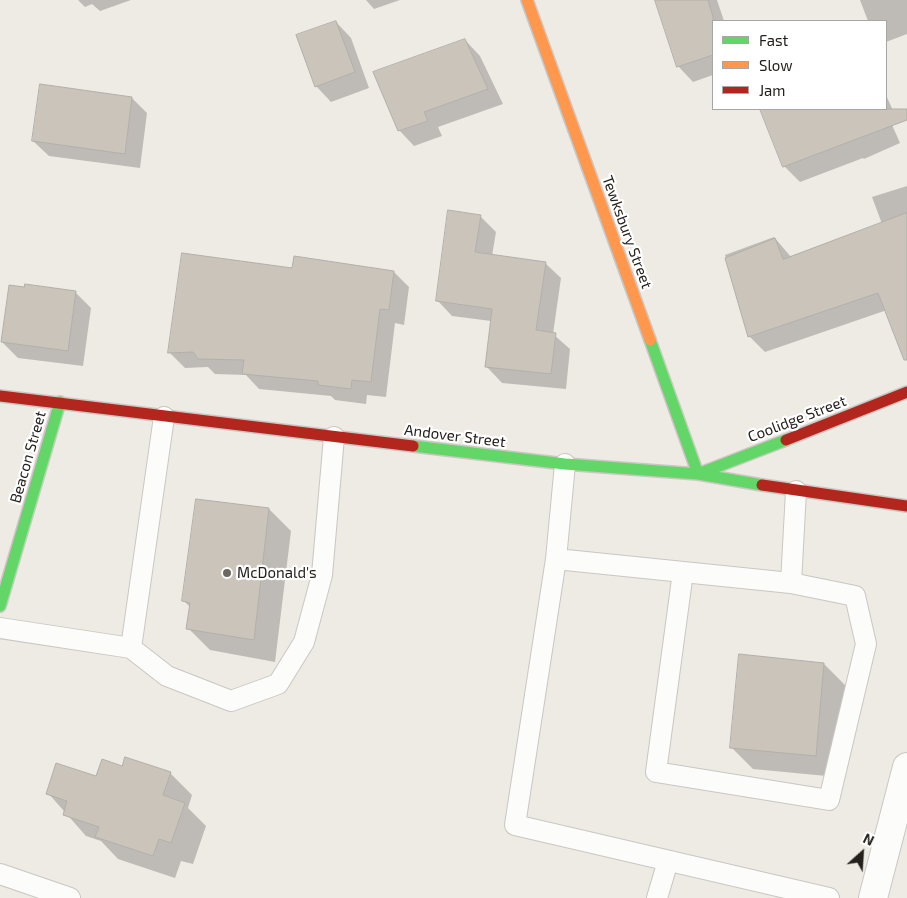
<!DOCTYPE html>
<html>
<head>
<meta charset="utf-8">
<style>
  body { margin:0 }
  #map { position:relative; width:907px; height:898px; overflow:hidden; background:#eeeae4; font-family:"Exo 2",sans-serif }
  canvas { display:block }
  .legend { position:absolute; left:712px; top:20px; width:175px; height:90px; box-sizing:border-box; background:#fff; border:1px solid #a7a6a5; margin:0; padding:6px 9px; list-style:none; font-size:15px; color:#24211d }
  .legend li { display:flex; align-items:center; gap:10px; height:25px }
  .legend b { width:25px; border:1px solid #a7a6a5 }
  .north { position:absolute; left:837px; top:828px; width:50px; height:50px; -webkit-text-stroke:4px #fff; paint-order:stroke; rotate:26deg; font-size:14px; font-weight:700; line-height:20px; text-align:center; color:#24211d }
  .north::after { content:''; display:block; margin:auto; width:18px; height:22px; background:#24211d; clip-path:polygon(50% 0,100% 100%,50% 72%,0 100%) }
</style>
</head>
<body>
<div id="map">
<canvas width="907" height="898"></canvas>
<ul class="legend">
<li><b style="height:6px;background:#63d668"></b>Fast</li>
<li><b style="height:6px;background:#ff974d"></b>Slow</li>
<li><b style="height:6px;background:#b3261e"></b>Jam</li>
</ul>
<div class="north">N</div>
</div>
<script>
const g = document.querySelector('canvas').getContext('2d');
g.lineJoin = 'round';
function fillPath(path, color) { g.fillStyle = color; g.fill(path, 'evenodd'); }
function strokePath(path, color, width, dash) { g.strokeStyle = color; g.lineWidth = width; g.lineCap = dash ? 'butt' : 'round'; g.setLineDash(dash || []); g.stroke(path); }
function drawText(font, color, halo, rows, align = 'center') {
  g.font = font + ' "Exo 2",sans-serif'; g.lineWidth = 4.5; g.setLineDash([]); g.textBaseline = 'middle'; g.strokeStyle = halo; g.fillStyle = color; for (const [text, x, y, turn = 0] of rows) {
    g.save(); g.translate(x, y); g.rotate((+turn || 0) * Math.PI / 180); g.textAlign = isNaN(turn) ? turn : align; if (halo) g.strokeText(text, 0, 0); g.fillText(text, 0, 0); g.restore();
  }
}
const shadow = new Path2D(`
  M78,0H131L100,11L92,4L85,7Z
  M366,0H400L374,9Z
  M657,0H717L724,21H713V75L693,82L678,66Z
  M860,0H907V34L886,42V21H868Z
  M336,22L351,38L369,88L331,102L316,86Z
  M465,40L480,56L503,104L438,127L442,136L414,146L399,130Z
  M886,95L895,115L889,118L900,143L864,159L863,158L800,182L784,166L761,109H886Z
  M132,98L147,113L140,168L49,156L33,141Z
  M907,186V322L887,310L765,352L749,336L725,255L774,237L791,257L882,224L872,197Z
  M480,216L496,232L492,256L545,263L561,278L553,334L570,349L566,389L502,383L487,367L491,321L452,316L437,300Z
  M293,269L394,272L409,287L404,325L395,323L386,397L367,395L366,404L335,400L331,396L259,389L246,375L215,374L208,367L185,368L169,352Z
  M75,292L91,308L83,366L18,358L2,342Z
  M269,509L291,531L275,662L210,650L188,628L191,608L183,600Z
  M824,664L846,686L837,777L753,769L731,747Z
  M123,768L170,773L192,795L188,808L206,826L193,864L181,861L175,878L118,859L101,841L86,836L48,793Z`);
const building = new Path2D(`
  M655,0H708L713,17V55L677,67Z
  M336,21L355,72L315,87L296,35Z
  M465,39L488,89L424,112L428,121L398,131L373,72Z
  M40,84L132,97L125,154L32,141Z
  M760,109H907V120L783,167Z
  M448,210L481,215L475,252L546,262L536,330L556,333L551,374L485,367L492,309L436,301Z
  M907,213V360H904L878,293L748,337L725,258L775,238L783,259Z
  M182,253L292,268L294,256L394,271L389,310L380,309L371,382L352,380L351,389L318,385V381L242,374L244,360L198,359L193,352L168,353Z
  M25,284L76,291L68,351L1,342L9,285L24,287Z
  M196,499L269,508L254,640L186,629L190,603L182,601Z
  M739,654L824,663L816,756L730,748Z
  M125,757L171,772L163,795L185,803L171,843L159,839L153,856L95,837L99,827L63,815L67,801L46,794L56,763L96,776L102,759L122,766Z`);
const lane = new Path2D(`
  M164,417L131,648L167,676L231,701L278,684L304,642L322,575L334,437
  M565,464L556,559L515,825L829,898
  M556,559L791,583
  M683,572L656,772L829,800L866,644L855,596L791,583L796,491
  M0,628L131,648
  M0,874L70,898
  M657,898L668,861`);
const street = new Path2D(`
  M873,898L907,767`);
const fast = new Path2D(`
  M650,340L698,474L786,440
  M413,446L565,464L698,474L762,485
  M0,606L60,402`);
const slow = new Path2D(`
  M527,0L650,340`);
const jam = new Path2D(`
  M0,396L413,446
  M786,440L907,392
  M762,485L907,506`);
const markers = [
  [227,573,5,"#6b6763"]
];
const streetNames = [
  ["Tewksbury Street",627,232,70],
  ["Coolidge Street",797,419,-21],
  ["Andover Street",455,436,7],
  ["Beacon Street",28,457,-74]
];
const poiNames = [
  ["McDonald's",237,573]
];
fillPath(shadow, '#0003');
fillPath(building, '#cac4bb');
strokePath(building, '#b2afaa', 1);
strokePath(lane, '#cac7c3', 22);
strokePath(street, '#cac7c3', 30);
strokePath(fast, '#cac7c3', 14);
strokePath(slow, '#cac7c3', 14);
strokePath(jam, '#cac7c3', 14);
strokePath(lane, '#fcfcfb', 20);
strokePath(street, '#fcfcfb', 28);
strokePath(fast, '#63d668', 11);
strokePath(slow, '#ff974d', 11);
strokePath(jam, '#b3261e', 11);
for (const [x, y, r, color] of markers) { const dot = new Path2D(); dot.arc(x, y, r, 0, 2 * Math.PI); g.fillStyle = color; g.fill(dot); strokePath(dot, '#fff', 2); }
drawText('15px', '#24211d', '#fff', streetNames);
drawText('15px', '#24211d', '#fff', poiNames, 'left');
</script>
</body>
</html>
